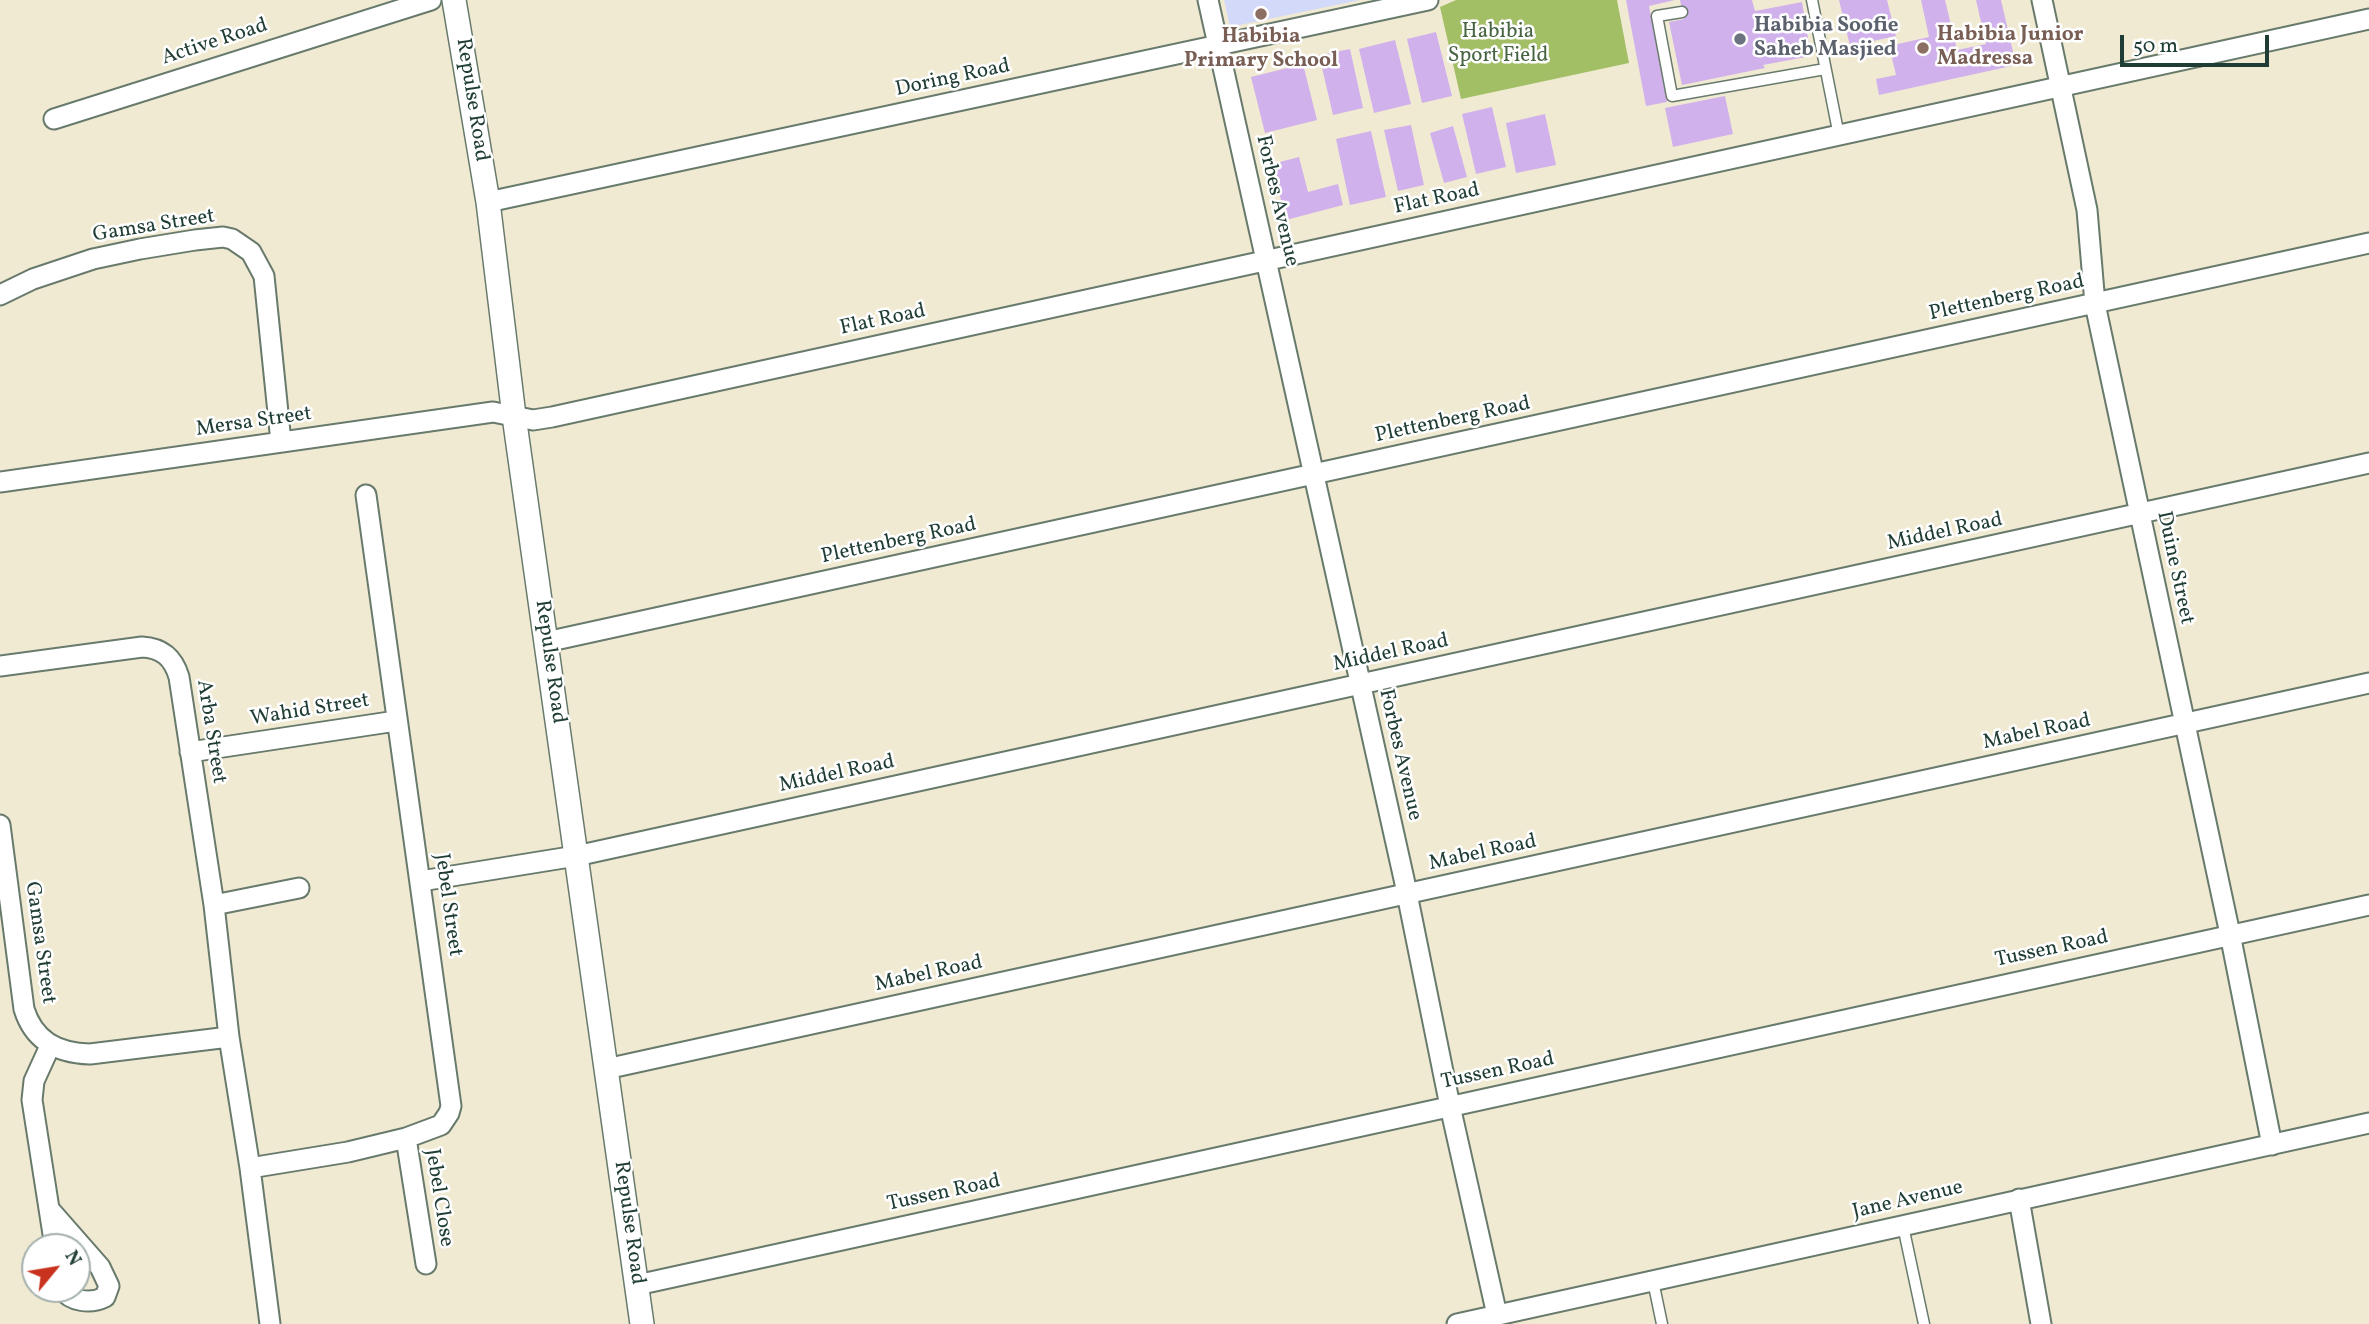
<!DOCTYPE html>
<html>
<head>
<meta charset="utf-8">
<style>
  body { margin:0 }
  #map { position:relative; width:2369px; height:1324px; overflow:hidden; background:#f1ead3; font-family:Vollkorn,serif }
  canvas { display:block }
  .north { position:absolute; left:21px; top:1233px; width:70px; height:70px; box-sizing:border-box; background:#fff; border:2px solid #a5b1ae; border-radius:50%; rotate:60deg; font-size:19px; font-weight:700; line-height:28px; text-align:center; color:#1f3d34 }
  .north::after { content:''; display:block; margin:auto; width:24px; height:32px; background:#c8321e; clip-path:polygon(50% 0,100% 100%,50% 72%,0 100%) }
  .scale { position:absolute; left:2120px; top:35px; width:149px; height:32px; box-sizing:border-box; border:4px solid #1f3d34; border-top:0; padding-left:9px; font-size:21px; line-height:24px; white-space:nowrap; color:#1f3d34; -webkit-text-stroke:5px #fff; paint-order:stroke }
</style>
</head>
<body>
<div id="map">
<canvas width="2369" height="1324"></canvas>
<div class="north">N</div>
<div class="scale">50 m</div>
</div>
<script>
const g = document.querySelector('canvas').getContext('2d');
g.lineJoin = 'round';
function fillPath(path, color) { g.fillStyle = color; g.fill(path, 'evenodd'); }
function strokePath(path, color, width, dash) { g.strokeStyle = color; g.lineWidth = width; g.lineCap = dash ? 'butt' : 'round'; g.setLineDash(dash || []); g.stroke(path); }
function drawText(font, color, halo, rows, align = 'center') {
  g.font = font + ' Vollkorn,serif'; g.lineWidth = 5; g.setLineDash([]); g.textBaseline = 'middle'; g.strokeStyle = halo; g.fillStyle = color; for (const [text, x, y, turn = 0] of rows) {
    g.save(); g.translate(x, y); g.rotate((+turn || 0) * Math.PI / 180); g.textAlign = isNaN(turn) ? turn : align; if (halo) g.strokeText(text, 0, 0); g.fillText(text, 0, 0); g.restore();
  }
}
const built = new Path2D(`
  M1224,0H1360L1230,27Z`);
const green = new Path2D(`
  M1456,0H1617L1629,63L1461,99L1440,7Z`);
const building = new Path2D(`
  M1626,0H1675L1649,6L1667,102L1646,106Z
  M1680,0H1752L1755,11L1802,2L1811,56L1763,65L1765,68L1682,85L1669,22L1684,19Z
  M1839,0H1887L1896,36L1850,46Z
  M1921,0H1945L1957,50L1986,44L1976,0H2001L2016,65L1879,95L1876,79L1896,75L1889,46L1929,37Z
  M1436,32L1452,96L1422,103L1407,39Z
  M1395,40L1411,104L1374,113L1359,49Z
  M1350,49L1363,108L1333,115L1319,55Z
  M1303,64L1317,120L1265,133L1251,77Z
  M1725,96L1733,134L1673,147L1665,108Z
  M1492,107L1506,167L1476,174L1462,114Z
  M1545,114L1556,165L1516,173L1506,123Z
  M1411,125L1424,185L1398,191L1384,130Z
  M1453,126L1467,177L1444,183L1430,133Z
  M1371,131L1386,197L1350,205L1336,139Z
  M1299,157L1308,192L1338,184L1343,205L1286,220L1272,164Z`);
const service = new Path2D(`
  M1812,0L1839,136
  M1682,12L1657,16L1672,96L1825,69
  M1903,1226L1924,1324
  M1653,1281L1662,1324`);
const minor = new Path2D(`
  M1208,0L1404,879L1450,1106L1497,1315
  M2042,0L2087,210L2095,304L2230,934L2272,1145
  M54,119L431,0
  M488,202L1428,0
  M0,295L33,279L93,259L140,249L195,240L223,237L232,239L251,252L264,276L281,442
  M0,482L493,412L533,420L552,417L2369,19
  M546,642L2369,243
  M0,666L142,647C162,648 173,657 179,677L214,905L229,1037L250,1168L270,1324
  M190,752L396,721
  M0,825L24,1009C34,1041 57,1053 90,1054L229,1037
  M421,881L576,856L2369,463
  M214,905L299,888
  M50,1046L34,1081L32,1100L55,1247
  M606,1069L2369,683
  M406,1138L426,1264
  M250,1168L348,1152L406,1138L441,1125L449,1113L451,1106L366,495
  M2019,1199L2041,1324
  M50,1210L100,1267L109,1286L105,1297C91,1304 71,1302 62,1289
  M637,1285L2369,905
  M1457,1324L2369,1123`);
const tertiary = new Path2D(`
  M454,0L488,202L514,416L642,1324`);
const markers = [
  [1261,14,7,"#8d6e63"],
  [1740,39,7,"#6b7280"],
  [1923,48,7,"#8d6e63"]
];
const worshipNames = [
  ["Habibia Soofie",1754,27],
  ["Saheb Masjied",1754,51]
];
const parkNames = [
  ["Habibia",1498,33],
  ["Sport Field",1498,57]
];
const educationNames = [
  ["Habibia Junior",1937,36],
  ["Madressa",1937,60],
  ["Habibia",1261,38,"center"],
  ["Primary School",1261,62,"center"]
];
const streetNames = [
  ["Active Road",215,43,-18],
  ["Doring Road",953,79,-12],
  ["Repulse Road",471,100,81],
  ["Flat Road",1437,200,-12],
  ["Forbes Avenue",1276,201,77],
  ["Gamsa Street",154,227,-9],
  ["Plettenberg Road",2007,299,-12],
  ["Flat Road",883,321,-12],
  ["Plettenberg Road",1453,421,-12],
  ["Mersa Street",254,423,-8],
  ["Middel Road",1945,533,-12],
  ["Plettenberg Road",899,542,-12],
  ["Duine Street",2174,568,78],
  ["Middel Road",1391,654,-12],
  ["Repulse Road",549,662,82],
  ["Wahid Street",310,711,-9],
  ["Arba Street",210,732,81],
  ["Mabel Road",2037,733,-12],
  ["Forbes Avenue",1399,755,77],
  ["Middel Road",837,775,-12],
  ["Mabel Road",1483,854,-12],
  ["Jebel Street",447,905,82],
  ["Gamsa Street",39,943,82],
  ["Tussen Road",2052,950,-12],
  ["Mabel Road",929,975,-12],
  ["Tussen Road",1498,1072,-12],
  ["Tussen Road",944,1194,-12],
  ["Jebel Close",438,1198,81],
  ["Jane Avenue",1908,1201,-13],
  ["Repulse Road",628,1223,82]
];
fillPath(built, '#d3d9f9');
fillPath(green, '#a3bf66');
fillPath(building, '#d1b1ec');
strokePath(service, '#687a6c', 13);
strokePath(minor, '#687a6c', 23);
strokePath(tertiary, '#687a6c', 26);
strokePath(service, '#fff', 10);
strokePath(minor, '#fff', 19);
strokePath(tertiary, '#fff', 23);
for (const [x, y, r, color] of markers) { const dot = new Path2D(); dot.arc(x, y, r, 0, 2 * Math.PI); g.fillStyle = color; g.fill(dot); strokePath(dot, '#fff', 2.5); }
drawText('bold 21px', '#5b616d', '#fff', worshipNames, 'left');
drawText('21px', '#476443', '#fff', parkNames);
drawText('bold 21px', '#785e54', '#fff', educationNames, 'left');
drawText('21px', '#1f3d34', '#fff', streetNames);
</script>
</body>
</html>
